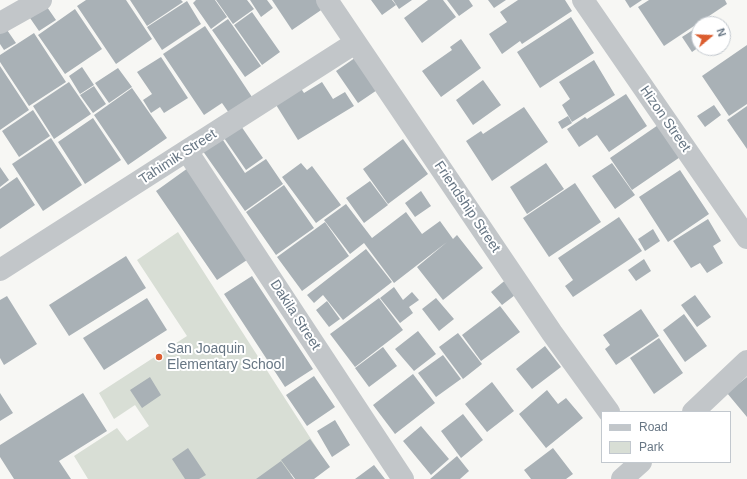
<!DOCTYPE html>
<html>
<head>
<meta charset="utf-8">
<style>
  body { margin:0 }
  #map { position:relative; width:747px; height:479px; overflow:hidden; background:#f7f7f4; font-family:Helvetica,sans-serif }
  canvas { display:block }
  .legend { position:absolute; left:601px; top:411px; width:130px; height:52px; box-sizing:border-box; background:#fff; border:1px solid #c2c8ce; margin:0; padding:5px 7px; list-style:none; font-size:12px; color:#677684 }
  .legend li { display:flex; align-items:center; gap:8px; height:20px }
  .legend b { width:20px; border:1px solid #c2c8ce }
  .north { position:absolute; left:691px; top:16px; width:40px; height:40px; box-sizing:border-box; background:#fff; border:1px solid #c2c8ce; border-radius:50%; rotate:71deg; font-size:11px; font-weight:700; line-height:16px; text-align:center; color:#677684 }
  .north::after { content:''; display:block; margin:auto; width:14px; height:18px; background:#db5d2f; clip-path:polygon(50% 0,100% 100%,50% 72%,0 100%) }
</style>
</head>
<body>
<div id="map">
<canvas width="747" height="479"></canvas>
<ul class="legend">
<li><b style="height:5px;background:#c2c6c9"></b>Road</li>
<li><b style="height:11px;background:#d8ded5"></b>Park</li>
</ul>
<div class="north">N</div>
</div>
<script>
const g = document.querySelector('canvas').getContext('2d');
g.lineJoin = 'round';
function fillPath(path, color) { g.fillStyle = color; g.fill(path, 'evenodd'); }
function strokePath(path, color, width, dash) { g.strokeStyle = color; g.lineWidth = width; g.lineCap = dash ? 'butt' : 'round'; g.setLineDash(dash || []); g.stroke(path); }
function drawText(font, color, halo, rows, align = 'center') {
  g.font = font + ' Helvetica,sans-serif'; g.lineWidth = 4; g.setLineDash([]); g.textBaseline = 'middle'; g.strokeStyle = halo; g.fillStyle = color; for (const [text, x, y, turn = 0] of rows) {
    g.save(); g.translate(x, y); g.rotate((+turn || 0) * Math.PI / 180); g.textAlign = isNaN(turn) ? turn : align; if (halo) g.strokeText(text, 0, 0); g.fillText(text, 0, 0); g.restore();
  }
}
const green = new Path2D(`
  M178,232L320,453L283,479H88L74,456L117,428L127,441L149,426L135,405L114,419L99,393L187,336L137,260Z`);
const building = new Path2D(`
  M86,0H126L152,39L116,64L77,6Z
  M130,0H181L183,2L147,26Z
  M196,0H215L227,17L211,29L193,3Z
  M216,0H247L254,9L233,24Z
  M250,0H267L273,8L261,17Z
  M272,0H322L327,6L292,30Z
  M371,0H392L396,5L382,15Z
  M393,0H412L399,9Z
  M428,0H443L456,17L422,43L404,18Z
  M447,0H469L473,6L459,16Z
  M488,0H506L494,8Z
  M518,0H565L572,11L522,44L520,41L502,54L489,34L507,22L500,12Z
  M625,0H642L630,8Z
  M649,0H725L727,4L664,46L638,7Z
  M187,1L201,24L162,50L147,27Z
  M47,7L56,20L39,31L30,18Z
  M75,9L102,49L65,74L38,35Z
  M252,12L280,52L262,65L234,25Z
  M571,17L594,53L540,88L517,52Z
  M228,19L261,66L245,77L212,30Z
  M205,26L252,97L229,113L222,103L204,115L163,54Z
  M5,27L16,43L4,50L0,44V31Z
  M696,28L699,33V47L692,52L682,37Z
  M34,33L66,82L29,106L0,62V55Z
  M461,39L481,68L441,97L422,71L452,50L450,47Z
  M747,45V104L729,116L702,76Z
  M362,53L383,86L358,103L336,71Z
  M161,57L188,98L164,113L160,107L151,113L143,100L152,94L137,72Z
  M594,60L615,95L572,122L562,105L570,99L559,82Z
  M0,66L29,110L0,130Z
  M82,67L94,85L80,94L69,76Z
  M118,68L132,87L109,103L95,83Z
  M483,80L501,105L473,125L456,100Z
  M69,82L91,114L54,139L33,106Z
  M322,82L333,99L345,92L354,106L298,140L273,100L298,84L304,93Z
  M94,86L106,104L93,113L80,95Z
  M132,88L167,138L128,165L94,115Z
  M626,94L647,126L609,152L597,135L579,147L567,129L585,117L587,119Z
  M714,105L721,115L705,127L697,116Z
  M747,106V149L727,120Z
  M524,107L548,142L492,181L466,141L481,131L483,134Z
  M33,110L50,136L19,157L2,131Z
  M568,116L572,123L562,129L558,122Z
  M93,118L121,160L85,184L58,142Z
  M664,121L686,153L632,190L610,158Z
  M241,126L263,158L246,170L224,138Z
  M219,134L245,173L266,159L283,184L245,211L200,147Z
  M51,138L82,185L43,211L12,164Z
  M403,139L428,174L388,204L363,169Z
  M301,163L307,170L312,166L341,205L316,223L282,177Z
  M546,163L564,189L527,214L510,187Z
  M612,163L635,195L615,209L592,176Z
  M0,167L9,180L0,187Z
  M188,168L250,258L217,280L156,191Z
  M680,170L709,214L668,242L639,197Z
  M17,177L35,205L0,229V189Z
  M370,181L388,205L364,223L346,198Z
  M575,183L601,222L549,257L523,218Z
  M284,185L314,228L276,255L246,212Z
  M421,191L431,206L415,217L405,203Z
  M346,204L372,238L406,212L422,234L440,221L453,239L457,235L483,268L443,300L417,267L447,242L394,283L364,243L350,254L324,220Z
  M619,217L642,251L573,297L565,286L573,280L558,258Z
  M708,219L721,241L713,246L723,263L707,273L700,263L691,268L673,241Z
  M325,222L349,256L302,291L277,257Z
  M653,229L660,241L645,251L638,239Z
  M366,249L392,282L343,320L323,295L314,303L307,295Z
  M126,256L146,288L69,336L49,305Z
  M644,259L651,271L636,281L628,270Z
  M252,276L313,369L285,387L224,294Z
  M508,278L519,292L502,305L491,292Z
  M394,287L403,300L412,292L419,300L409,307L413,313L400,323L380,298Z
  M695,295L711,317L697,327L681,305Z
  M7,296L37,344L4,365L0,358V300Z
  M147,298L167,330L104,370L83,338Z
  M379,298L403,330L355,367L330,334Z
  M436,298L454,319L439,331L422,309Z
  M327,301L340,319L329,327L316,310Z
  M500,306L520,332L481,361L462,335Z
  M641,309L659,336L616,365L605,349L610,345L603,335Z
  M684,314L707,346L685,362L663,330Z
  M418,331L436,354L414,371L395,349Z
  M458,333L482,364L463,379L439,347Z
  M659,338L683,373L654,394L630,358Z
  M545,346L561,367L532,389L516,369Z
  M383,347L397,366L369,387L355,368Z
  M443,355L461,379L436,397L418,373Z
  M413,374L435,403L395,434L373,405Z
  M314,376L335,407L307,426L286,395Z
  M150,377L161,395L142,408L130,390Z
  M747,377V417L727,393Z
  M492,382L514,411L487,432L465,404Z
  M547,390L558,404L566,398L583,418L546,448L519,414Z
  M0,393L13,413L0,421Z
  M83,393L107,431L59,461L71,479H14L0,457V445Z
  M463,414L483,440L461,458L441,431Z
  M335,420L350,445L332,457L317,431Z
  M421,426L449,459L431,475L403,441Z
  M310,439L330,467L314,479H295L281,460Z
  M188,448L206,475L199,479H185L172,459Z
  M553,448L573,474L566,479H531L524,470Z
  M457,456L469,471L460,479H430Z
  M281,461L294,479H256Z
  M374,465L385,479H355Z`);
const minor = new Path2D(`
  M327,0L552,333L609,412
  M583,0L747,238
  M0,23L41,0
  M187,151L403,479
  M0,270L355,43
  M693,412L747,361
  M622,479L641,462`);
const markers = [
  [159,357,4,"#db5d2f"]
];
const streetNames = [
  ["Hizon Street",665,119,55],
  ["Tahimik Street",178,157,-33],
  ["Friendship Street",467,207,56],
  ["Dakila Street",295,315,57]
];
const poiNames = [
  ["San Joaquin",167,349],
  ["Elementary School",167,365]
];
fillPath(green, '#d8ded5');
fillPath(building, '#a9b1b6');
strokePath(minor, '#c2c6c9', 22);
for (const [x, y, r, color] of markers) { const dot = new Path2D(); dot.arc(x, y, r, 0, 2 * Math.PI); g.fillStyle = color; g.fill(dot); strokePath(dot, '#fff', 1.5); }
drawText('14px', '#677684', '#fff', streetNames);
drawText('14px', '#677684', '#fff', poiNames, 'left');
</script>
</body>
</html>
